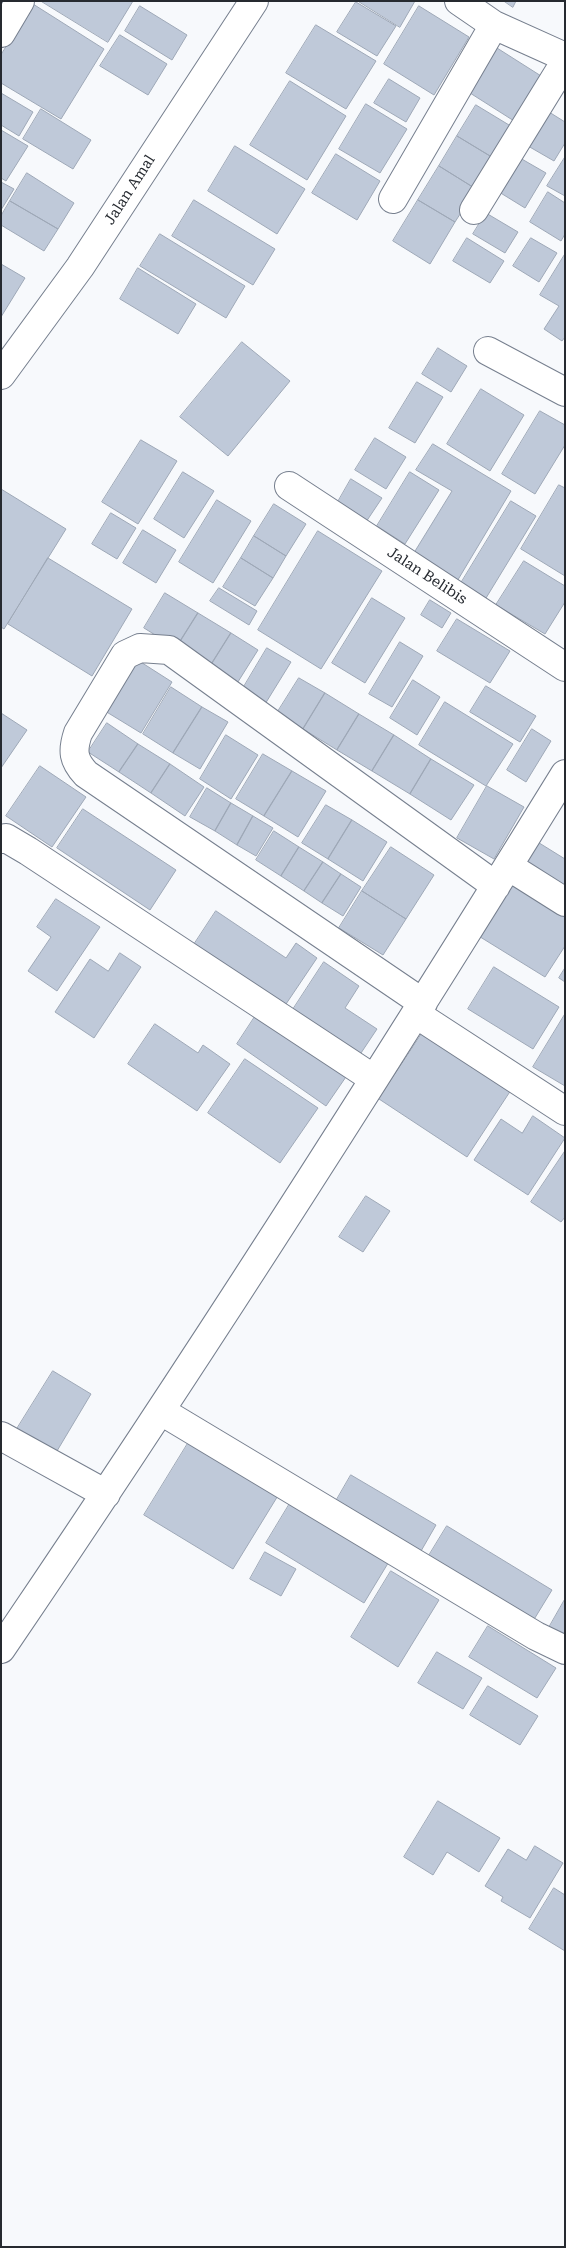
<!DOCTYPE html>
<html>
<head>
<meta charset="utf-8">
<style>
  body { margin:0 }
  #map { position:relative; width:566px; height:2248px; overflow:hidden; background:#f7f9fc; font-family:"Roboto Serif",serif }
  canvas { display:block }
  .frame { position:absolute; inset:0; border:2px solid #262a30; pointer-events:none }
</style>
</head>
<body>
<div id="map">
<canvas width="566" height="2248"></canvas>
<div class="frame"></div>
</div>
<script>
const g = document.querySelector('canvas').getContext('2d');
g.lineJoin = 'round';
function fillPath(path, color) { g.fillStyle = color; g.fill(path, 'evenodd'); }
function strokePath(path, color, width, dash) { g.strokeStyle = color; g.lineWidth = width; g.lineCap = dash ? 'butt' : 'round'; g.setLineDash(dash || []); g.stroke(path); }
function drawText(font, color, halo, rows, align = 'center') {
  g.font = font + ' "Roboto Serif",serif'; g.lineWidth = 4; g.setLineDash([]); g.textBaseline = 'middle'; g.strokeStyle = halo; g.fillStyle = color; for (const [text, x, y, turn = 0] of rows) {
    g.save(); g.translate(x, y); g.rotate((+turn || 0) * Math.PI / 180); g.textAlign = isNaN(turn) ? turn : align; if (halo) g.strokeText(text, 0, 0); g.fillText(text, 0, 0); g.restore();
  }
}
const building = new Path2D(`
  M41,1H133L108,42Z
  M358,1H415L400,27Z
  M504,1H516L513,7Z
  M356,2L396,26L377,56L337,32Z
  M33,4L104,49L61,119L1,83V55Z
  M140,6L187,35L172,60L125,31Z
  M419,6L469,37L434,95L384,64Z
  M316,25L376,61L346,109L286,73Z
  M120,35L167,64L148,95L100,66Z
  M497,48L549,81L522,126L470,93Z
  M389,79L420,98L406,122L374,103Z
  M290,81L346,116L307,180L250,145Z
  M1,93L33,112L19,136L1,125Z
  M366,104L407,129L380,173L339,149Z
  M476,105L514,128L495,159L457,136Z
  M41,109L91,140L73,169L23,139Z
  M549,112L565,122V143L554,161L528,146Z
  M1,130L28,146L6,181L1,178Z
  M457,136L495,159L476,189L439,166Z
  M235,146L305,189L277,234L208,191Z
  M336,154L380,181L357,220L312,193Z
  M565,157V196L547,186Z
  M520,158L546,173L525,208L499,192Z
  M439,166L476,189L455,222L418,200Z
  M27,173L74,203L58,229L10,201Z
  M1,182L14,189L1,210Z
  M548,192L565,203V234L561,241L530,222Z
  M194,200L275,249L253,285L172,236Z
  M418,200L455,222L430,264L393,241Z
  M10,201L58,229L44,251L1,225V216Z
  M486,213L518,232L505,253L473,234Z
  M160,234L245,286L226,318L140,266Z
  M467,238L504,261L490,283L453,261Z
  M531,238L557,253L539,282L513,266Z
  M565,254V337L562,341L544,329L559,306L540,295Z
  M1,264L25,278L1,317Z
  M138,268L196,304L178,334L120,299Z
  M242,342L290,381L228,456L180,417Z
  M438,348L467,366L451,392L422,374Z
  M417,382L443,397L415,443L389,428Z
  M481,389L524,415L490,471L447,444Z
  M540,411L565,425V445L535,494L502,474Z
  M375,438L406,457L386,489L355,470Z
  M141,440L177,461L138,524L102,502Z
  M433,444L511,491L456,583L412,556L452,491L416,470Z
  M183,472L214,491L184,538L154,519Z
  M410,472L439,490L405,544L377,526Z
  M351,479L382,498L364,525L335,507Z
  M559,485L565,488V576L521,549Z
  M1,489L66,529L4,629L1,627Z
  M217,500L251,521L213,583L179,562Z
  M511,501L536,516L483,603L458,588Z
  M274,504L306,524L286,556L254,536Z
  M111,513L136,528L117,559L92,544Z
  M143,530L176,550L156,583L123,563Z
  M318,531L382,571L321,669L258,630Z
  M254,536L286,556L273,578L241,558Z
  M48,558L132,609L92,676L8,624Z
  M241,558L273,578L255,606L223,587Z
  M524,561L565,586V602L545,634L496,605Z
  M219,588L257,611L249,625L210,601Z
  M165,593L198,613L176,648L144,628Z
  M372,598L405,618L365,683L332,663Z
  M430,600L451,613L442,628L421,615Z
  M198,613L231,633L209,668L176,648Z
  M457,619L510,651L490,683L437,651Z
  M231,633L258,650L236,685L209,668Z
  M400,642L423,656L392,707L369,694Z
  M267,648L291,662L262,709L239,695Z
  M136,659L172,682L141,733L105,711Z
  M299,678L325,693L303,729L277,713Z
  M413,680L440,697L417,735L390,718Z
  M486,686L536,716L520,742L470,712Z
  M171,687L202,707L173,753L143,734Z
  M325,693L359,714L337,750L303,729Z
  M445,702L513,744L486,786L419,745Z
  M202,707L228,722L200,769L173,753Z
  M1,713L27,730L1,768Z
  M359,714L394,735L372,771L337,750Z
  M107,723L138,744L119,772L88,752Z
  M532,729L551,741L526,782L507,770Z
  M226,735L258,755L231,799L200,779Z
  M394,735L431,759L410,794L372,771Z
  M138,744L170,764L151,793L119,772Z
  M263,754L292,771L264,816L236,799Z
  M431,759L474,785L451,820L410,794Z
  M170,764L204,787L185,816L151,793Z
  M40,766L86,797L52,847L6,816Z
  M292,771L326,791L298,837L264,816Z
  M487,786L524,807L494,859L457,838Z
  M207,788L231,803L215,831L190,817Z
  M231,803L253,816L237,845L215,831Z
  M326,805L352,820L328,859L302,843Z
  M83,809L176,870L150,910L57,848Z
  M253,816L273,828L256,856L237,845Z
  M352,820L387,842L363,881L328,859Z
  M274,831L299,847L281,876L256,860Z
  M536,841L565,859V892L521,865Z
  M299,847L323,862L304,891L281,876Z
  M391,847L434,875L406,919L362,891Z
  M323,862L341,874L322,903L304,891Z
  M341,874L361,887L343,916L322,903Z
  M511,879L565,912V946L545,977L477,935Z
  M362,891L406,919L383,955L339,928Z
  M56,899L100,927L57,991L28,971L51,937L37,927Z
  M216,911L286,958L296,943L317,958L284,1007L193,946Z
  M120,953L141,967L94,1038L55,1012L90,959L108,971Z
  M324,962L359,986L345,1008L377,1029L357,1059L290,1014Z
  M494,967L559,1007L533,1049L468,1009Z
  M565,968V982L559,978Z
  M260,1009L350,1071L326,1106L237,1044Z
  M565,1014V1086L533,1067Z
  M155,1024L198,1053L203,1045L230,1064L197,1111L128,1064Z
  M425,1029L513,1087L467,1157L379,1099Z
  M245,1059L318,1108L280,1163L208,1113Z
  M533,1116L565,1138L528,1195L474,1160L501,1119L522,1133Z
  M565,1151V1217L561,1222L531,1202Z
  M366,1196L390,1211L363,1252L339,1237Z
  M53,1371L91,1394L54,1456L15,1432Z
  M190,1440L279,1494L233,1569L144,1515Z
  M351,1475L436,1525L417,1558L332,1508Z
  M295,1495L393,1555L364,1603L266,1543Z
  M447,1526L552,1590L530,1626L425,1562Z
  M265,1552L296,1569L281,1596L250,1579Z
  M391,1571L439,1600L398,1667L351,1637Z
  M565,1599V1641L547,1631Z
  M488,1626L556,1668L537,1698L469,1657Z
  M437,1652L482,1678L463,1709L418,1683Z
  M488,1686L538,1716L520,1745L470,1715Z
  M438,1801L500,1838L479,1872L447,1852L433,1875L404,1857Z
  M535,1846L563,1863L530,1918L501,1901L503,1897L485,1886L508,1849L526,1860Z
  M554,1888L565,1895V1951L529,1929Z`);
const minor = new Path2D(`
  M459,1L494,25L565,57
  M1,33L20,1
  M393,199L494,25
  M474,210L565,62
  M488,351L565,392
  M1,375L80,267L254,1
  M289,486L565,667
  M1,839L6,838L28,851L374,1079
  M508,866L565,902
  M423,1003L86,774C73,760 72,751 78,733L125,655L140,648L169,650L496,886
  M416,1014L565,1111
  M161,1411L536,1636L565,1650
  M1,1436L106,1494
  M1,1649C196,1362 383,1069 565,774`);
const streetNames = [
  ["Jalan Amal",130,190,-57],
  ["Jalan Belibis",427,576,33]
];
fillPath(building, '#bfc9d9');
strokePath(building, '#9ea8b7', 1);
strokePath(minor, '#767f8e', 30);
strokePath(minor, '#fff', 28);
drawText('15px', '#262a30', '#fff', streetNames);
</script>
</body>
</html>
